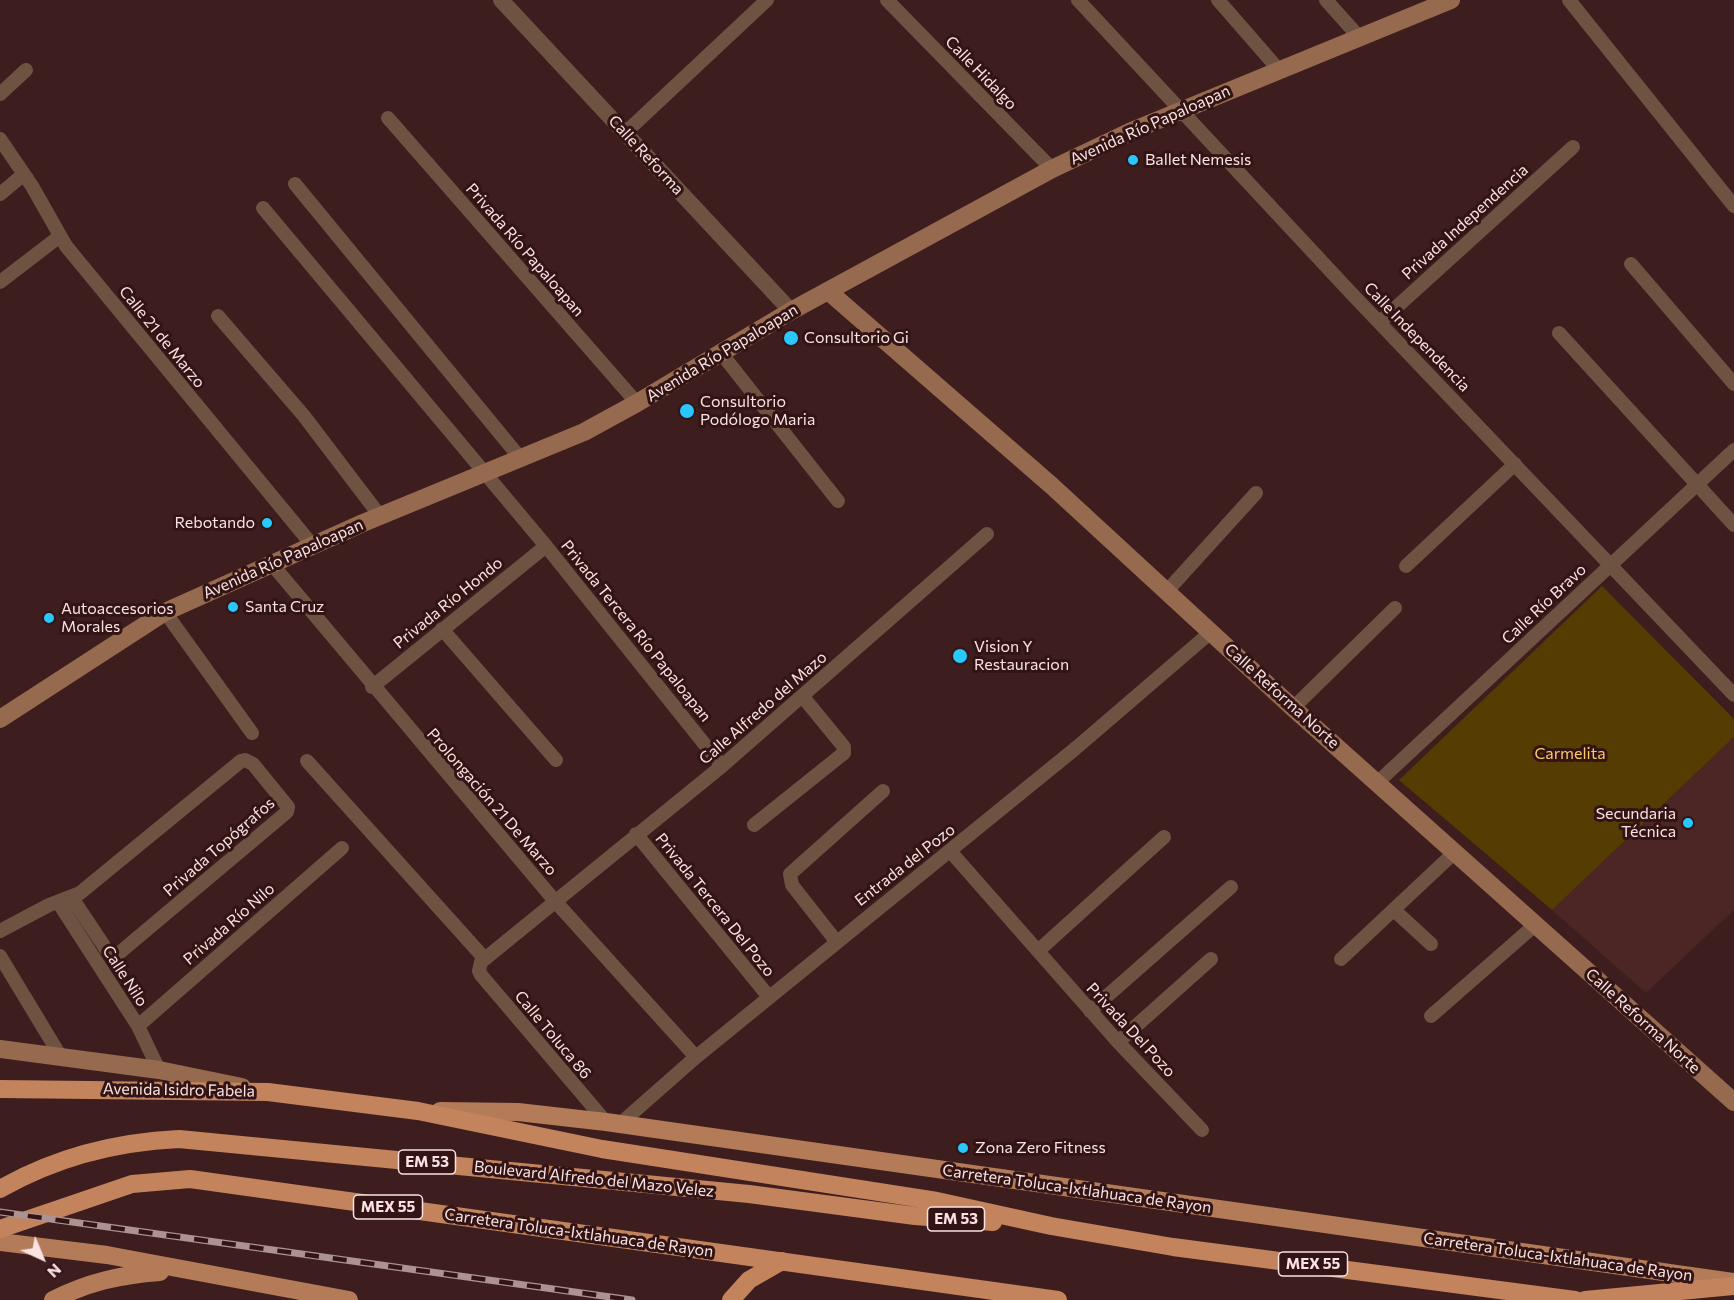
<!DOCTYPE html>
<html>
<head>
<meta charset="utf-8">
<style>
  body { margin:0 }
  #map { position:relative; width:1734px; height:1300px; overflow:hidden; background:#3d1d1d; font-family:Commissioner,sans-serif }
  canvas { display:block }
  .north { position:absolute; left:12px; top:1228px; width:60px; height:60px; -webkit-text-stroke:4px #321414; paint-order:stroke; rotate:136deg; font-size:16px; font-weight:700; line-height:24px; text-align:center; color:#f9e2e1 }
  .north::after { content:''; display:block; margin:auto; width:21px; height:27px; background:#f9e2e1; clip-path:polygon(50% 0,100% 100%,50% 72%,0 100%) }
</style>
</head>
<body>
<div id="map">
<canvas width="1734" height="1300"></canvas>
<div class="north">N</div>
</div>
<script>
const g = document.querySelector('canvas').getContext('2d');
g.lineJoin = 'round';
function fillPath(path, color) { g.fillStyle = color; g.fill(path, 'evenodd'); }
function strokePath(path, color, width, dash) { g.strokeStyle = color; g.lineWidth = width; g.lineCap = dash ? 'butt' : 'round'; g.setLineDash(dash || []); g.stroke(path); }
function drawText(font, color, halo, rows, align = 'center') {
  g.font = font + ' Commissioner,sans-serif'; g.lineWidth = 6; g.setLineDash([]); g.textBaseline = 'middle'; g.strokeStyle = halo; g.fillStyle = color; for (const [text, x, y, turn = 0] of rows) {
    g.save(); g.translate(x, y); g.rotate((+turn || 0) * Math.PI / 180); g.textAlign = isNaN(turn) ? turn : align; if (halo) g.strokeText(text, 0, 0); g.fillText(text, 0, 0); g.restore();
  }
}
const built = new Path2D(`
  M1734,737V910L1646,993L1552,910Z`);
const green = new Path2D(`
  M1602,586L1734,719V737L1552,910L1399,780Z`);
const minor = new Path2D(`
  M887,0L1052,169
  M1078,0L1352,294L1734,695
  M1218,0L1279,70
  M1326,0L1359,37
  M1569,0L1734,206
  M0,94L26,70
  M388,118L637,403
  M625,133L767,0
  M0,139L32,186L66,246L313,546
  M295,184L521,459
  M0,194L24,174
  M263,208L546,546L722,766
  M1631,264L1734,384
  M0,282L60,236
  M218,316L304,416L380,516
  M1380,322L1573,147
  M1559,333L1734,525
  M721,353L838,501
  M271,563L554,900L696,1057
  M1406,566L1515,464
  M1167,591L1256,493
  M165,612L252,733
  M442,629L556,760
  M372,687L546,546
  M1293,708L1395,608
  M307,761L485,959
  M1378,782L1734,450
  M754,825L844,753V747L803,697
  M636,834L769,997
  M950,851L1118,1042L1202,1130
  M58,902L138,1026L159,1070
  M1395,911L1431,944
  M0,931L49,905L80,893L241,761L245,760L253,764L288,807L287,812L118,954L108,952L72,898
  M836,941L792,885L790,874L883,791
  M1038,951L1164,837
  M0,956L61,1057
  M1341,959L1455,852
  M1090,1011L1231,887
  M1431,1016L1535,925
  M138,1026L342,848
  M1118,1042L1211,959
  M606,1122L481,975L479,971L481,962L722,766L987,534
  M620,1124L696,1057L1076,748L1211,632`);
const tertiary = new Path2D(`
  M501,0L791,311`);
const secondary = new Path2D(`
  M828,291L1052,486L1293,708L1734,1102
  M0,719L165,612L363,523L584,432L637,403L791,311L1052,169L1134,130L1451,0
  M0,1049L159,1070L242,1087`);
const primary = new Path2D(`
  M440,1111L518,1112L606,1122L1734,1282
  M0,1242L107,1255L349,1300
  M53,1300C88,1282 120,1275 160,1272`);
const trunk = new Path2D(`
  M0,1089L268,1092L418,1111L602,1149L937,1201L1051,1226L1173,1247L1575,1300
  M0,1189C56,1157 116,1142 179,1139L749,1194L915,1216L993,1222
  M0,1229L132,1184L190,1179L1058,1300
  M731,1300L749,1280L782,1261
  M1585,1300L1734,1286`);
const rail = new Path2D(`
  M0,1212L632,1300`);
const markers = [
  [1133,160,6,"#28c8ff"],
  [791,338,8,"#28c8ff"],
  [687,411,8,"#28c8ff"],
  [267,523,6,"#28c8ff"],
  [233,607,6,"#28c8ff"],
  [49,618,6,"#28c8ff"],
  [960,656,8,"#28c8ff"],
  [1688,823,6,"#28c8ff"],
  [963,1148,6,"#28c8ff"]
];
const shields = [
  [427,1162,57],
  [388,1207,69],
  [956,1219,57],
  [1313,1264,69]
];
const shieldNames = [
  ["EM 53",427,1162],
  ["MEX 55",388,1207],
  ["EM 53",956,1219],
  ["MEX 55",1313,1264]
];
const streetNames = [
  ["Calle Hidalgo",981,73,46],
  ["Avenida Río Papaloapan",1150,125,-24],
  ["Calle Reforma",646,155,47],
  ["Privada Independencia",1465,222,-42],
  ["Privada Río Papaloapan",525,250,49],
  ["Calle 21 de Marzo",162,337,51],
  ["Calle Independencia",1417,337,46],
  ["Avenida Río Papaloapan",722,353,-31],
  ["Avenida Río Papaloapan",283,559,-24],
  ["Privada Río Hondo",448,603,-39],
  ["Calle Río Bravo",1544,604,-43],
  ["Privada Tercera Río Papaloapan",636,631,51],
  ["Calle Reforma Norte",1282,696,42],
  ["Calle Alfredo del Mazo",763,708,-41],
  ["Prolongación 21 De Marzo",492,802,49],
  ["Privada Topógrafos",219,847,-41],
  ["Entrada del Pozo",905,865,-38],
  ["Privada Tercera Del Pozo",715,905,51],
  ["Privada Río Nilo",229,924,-41],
  ["Calle Nilo",125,976,57],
  ["Calle Reforma Norte",1643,1021,42],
  ["Privada Del Pozo",1131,1030,47],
  ["Calle Toluca 86",553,1035,50],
  ["Avenida Isidro Fabela",179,1090,1],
  ["Boulevard Alfredo del Mazo Velez",594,1179,6],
  ["Carretera Toluca-Ixtlahuaca de Rayon",1077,1189,8],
  ["Carretera Toluca-Ixtlahuaca de Rayon",579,1233,8],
  ["Carretera Toluca-Ixtlahuaca de Rayon",1558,1257,8]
];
const poiNames = [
  ["Ballet Nemesis",1145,160],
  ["Consultorio Gi",804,338],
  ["Consultorio",700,402],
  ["Podólogo Maria",700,420],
  ["Rebotando",255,523,"right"],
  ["Santa Cruz",245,607],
  ["Autoaccesorios",61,609],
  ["Morales",61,627],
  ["Vision Y",974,647],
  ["Restauracion",974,665],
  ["Secundaria",1676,814,"right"],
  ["Técnica",1676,832,"right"],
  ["Zona Zero Fitness",975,1148]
];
const parkNames = [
  ["Carmelita",1570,754]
];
fillPath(built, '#4c2525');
fillPath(green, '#543c02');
strokePath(minor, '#6e5342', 14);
strokePath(tertiary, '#6e5342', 16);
strokePath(secondary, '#956a4f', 18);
strokePath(primary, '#b47b59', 18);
strokePath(trunk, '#c2835d', 18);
strokePath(rail, '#ac9291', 7);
strokePath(rail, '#321414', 4.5, [14]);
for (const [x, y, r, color] of markers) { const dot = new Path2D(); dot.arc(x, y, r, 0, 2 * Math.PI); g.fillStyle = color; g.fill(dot); strokePath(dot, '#321414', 2); }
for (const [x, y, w] of shields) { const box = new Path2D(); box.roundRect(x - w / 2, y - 12, w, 24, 4.5); g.fillStyle = '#321414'; g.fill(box); strokePath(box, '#f9e2e1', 1.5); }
drawText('bold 15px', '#f9e2e1', null, shieldNames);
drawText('16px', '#f9e2e1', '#321414', streetNames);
drawText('16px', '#f9e2e1', '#321414', poiNames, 'left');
drawText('16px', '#fdcc68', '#321414', parkNames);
</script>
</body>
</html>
